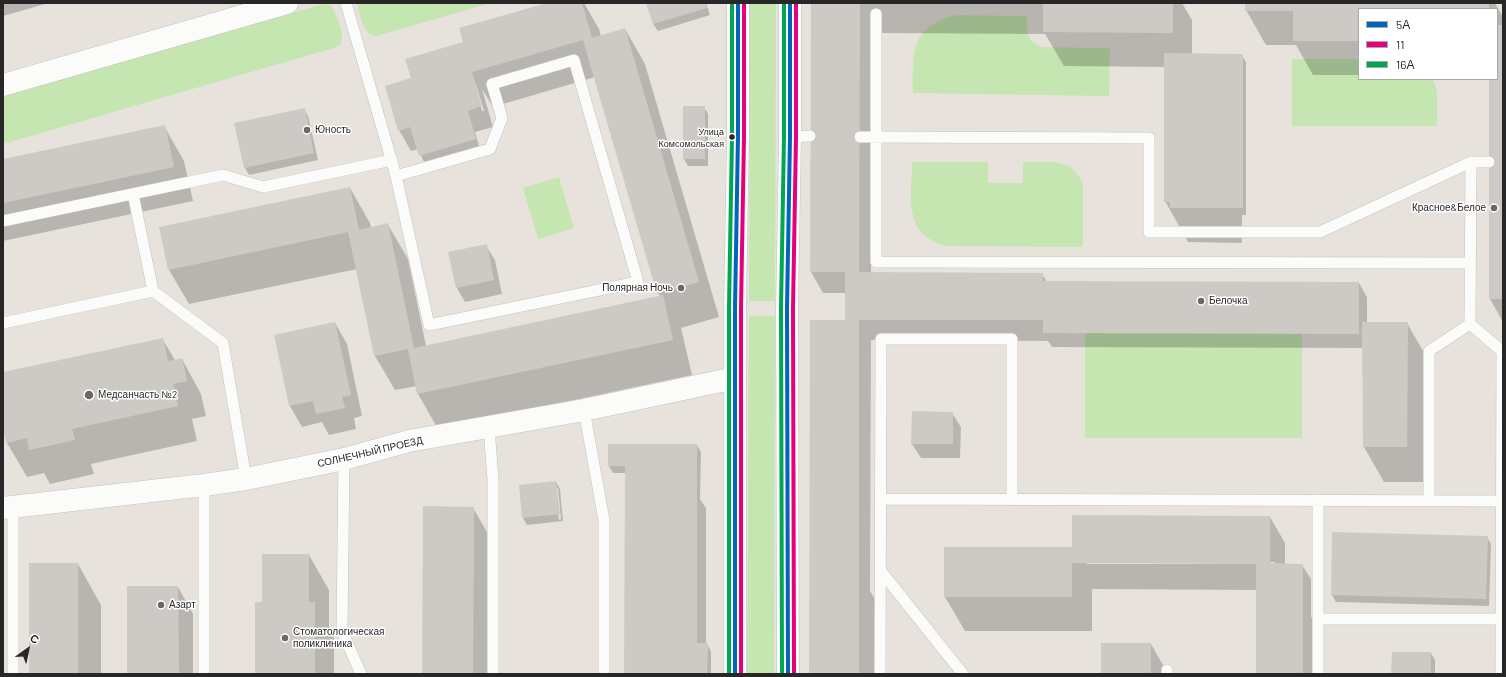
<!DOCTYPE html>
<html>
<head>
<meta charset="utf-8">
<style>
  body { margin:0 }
  #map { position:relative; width:1506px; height:677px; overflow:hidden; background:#e7e3dc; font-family:Barlow,sans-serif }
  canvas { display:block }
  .frame { position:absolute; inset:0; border:4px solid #272727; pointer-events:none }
  .legend { position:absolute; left:1358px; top:8px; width:140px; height:72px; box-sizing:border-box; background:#fff; border:1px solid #a9a9a9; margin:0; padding:5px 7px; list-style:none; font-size:12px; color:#272727 }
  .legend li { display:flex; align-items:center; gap:8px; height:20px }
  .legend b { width:20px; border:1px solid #a9a9a9 }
  .north { position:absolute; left:8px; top:629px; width:40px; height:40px; -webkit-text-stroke:3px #fff; paint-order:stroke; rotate:33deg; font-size:11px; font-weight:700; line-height:16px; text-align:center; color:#272727 }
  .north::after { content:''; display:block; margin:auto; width:14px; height:18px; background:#272727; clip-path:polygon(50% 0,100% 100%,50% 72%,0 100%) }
</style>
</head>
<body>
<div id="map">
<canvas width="1506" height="677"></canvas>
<div class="frame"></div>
<ul class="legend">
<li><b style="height:5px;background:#0065bd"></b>5А</li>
<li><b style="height:5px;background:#e5007d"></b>11</li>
<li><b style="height:5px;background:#00a651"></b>16А</li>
</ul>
<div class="north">С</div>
</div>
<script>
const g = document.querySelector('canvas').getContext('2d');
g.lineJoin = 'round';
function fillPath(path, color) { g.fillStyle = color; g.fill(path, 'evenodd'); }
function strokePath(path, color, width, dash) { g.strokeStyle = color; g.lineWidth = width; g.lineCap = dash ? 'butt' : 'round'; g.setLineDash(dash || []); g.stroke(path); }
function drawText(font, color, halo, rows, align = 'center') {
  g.font = font + ' Barlow,sans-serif'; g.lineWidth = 3; g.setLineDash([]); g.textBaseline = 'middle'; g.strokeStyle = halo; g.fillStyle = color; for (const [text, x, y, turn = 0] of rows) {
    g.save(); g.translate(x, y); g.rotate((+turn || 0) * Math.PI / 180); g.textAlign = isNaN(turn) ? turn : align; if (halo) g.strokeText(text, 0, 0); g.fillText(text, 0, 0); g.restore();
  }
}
const green = new Path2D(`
  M357,3H491L376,36C362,35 360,14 357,3Z
  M750,3H776L775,301H749Z
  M324,4L330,5C335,9 343,32 342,39C342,43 340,45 337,47L3,144V96Z
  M956,15L1027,16C1027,31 1026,42 1043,47L1110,48L1109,96L913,93C913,53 909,27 956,15Z
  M1292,59H1359V79H1433L1437,91V126H1292Z
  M912,162H988V183H1023V162C1048,163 1074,156 1083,185V247L945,246C902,232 912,199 912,162Z
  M559,177L574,228L538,239L523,188Z
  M749,316H775L774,674H747Z
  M1085,333H1302V438H1085Z`);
const shadow = new Path2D(`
  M3,3H49L3,16Z
  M550,3H584L599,29L601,36L625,29L645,64L719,317L681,328L692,375L438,429L418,394L417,386L395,390L375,356L357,269L189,304L169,270L350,188L370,223L371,228L388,225L408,259L426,346L660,297L595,77L493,107L482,89L493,127L475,132L479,146L424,162L418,149L411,151L399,130L413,79L462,43ZM474,84H476L484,111H482Z
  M647,3H706L710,15L658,31L653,24Z
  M812,3H1182L1192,20V55H1242L1246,62V215H1242V243L1188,242L1165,201V67L1064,66L1045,34L879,33L871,182V273L1042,274L1047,282L1359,283L1367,297V323H1407L1427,358V482H1384L1364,447L1363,348L1052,347L1048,341L871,340L870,591L878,605V674H810L846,321V293H823L811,272Z
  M1246,3H1495L1503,17V322L1490,299V79H1497V9H1359V75H1313L1296,45H1266L1246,10Z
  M704,107L708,114V166H688L684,159Z
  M304,109L308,116L318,160L249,175L245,168L235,124Z
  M164,126L184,161L193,201L3,241V160Z
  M486,246L495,260L502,294L465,302L457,288Z
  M335,323L347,344L362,416L354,418L356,429L329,435L322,422L302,427L290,406L275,336Z
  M163,340L175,360L182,359L201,394L206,416L192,419L197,441L91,464L94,474L50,484L44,473L27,477L7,443L3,424V373Z
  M952,413L961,427L960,458H921L912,444Z
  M609,445H697L701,452L700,499L706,508V644H707L711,651V674H625L626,473H613L609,466Z
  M556,482L560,489L563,521L527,525L523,518L520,486ZM556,488H558L561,519L559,520Z
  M473,508L497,549L496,674H423Z
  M1270,517L1285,543V565H1302L1311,579V616L1314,623V674H1257V590L1092,589V631H965L945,597L1073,548ZM1087,562H1275V564H1087Z
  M1487,537L1491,544L1489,606L1336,602L1332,595Z
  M309,555L329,590V628L334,638V674H256L263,603Z
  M78,564L101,605V674H30Z
  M178,587L193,614V674H128Z
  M1151,644L1168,674H1102Z
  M1431,653L1435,660V674H1392Z`);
const building = new Path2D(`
  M547,3H582L592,38L625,28L699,282L657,294L583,40L472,72L482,106L468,111L476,139L419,156L410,127L398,131L385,86L411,78L405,59L463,42L459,28Z
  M646,3H705L707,8L653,24Z
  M811,3H860L859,272L1043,273V281L1359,282V334L1043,333V320H859V674H809L810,320H845V272H810Z
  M1043,3H1173V33L1043,32Z
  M1245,3H1489V9H1359V41H1293V11H1245Z
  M1497,25H1503V299H1489V79H1497Z
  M1164,53L1243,54V208H1170V202H1164Z
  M683,106H705V159H683Z
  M305,108L314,153L244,168L234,123Z
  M165,125L174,167L3,203V159Z
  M350,187L359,230L388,223L414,348L663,295L673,340L417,394L408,349L374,356L348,232L168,270L159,227Z
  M487,244L494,280L456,288L448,252Z
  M335,322L351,395L342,397L345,408L316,414L313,401L289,406L274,335Z
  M1362,322H1408L1407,447H1363Z
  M163,338L168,361L182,358L187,381L173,384L178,406L72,429L75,440L29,450L27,438L6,443L3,429V372Z
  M912,411L953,412V444H911Z
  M608,444H697V643H708L707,674H624L625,466H608Z
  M556,481L560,514L522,518L519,485Z
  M423,506L474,507L473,674H422Z
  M1072,515L1270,516V563L1303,564V674H1256V564L1072,563V597H944V547H1072Z
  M1332,532L1488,536L1486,599L1331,595Z
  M262,554H309V602H315V674H255V602H262Z
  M29,563H78V674H29Z
  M127,586H178L179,674H127Z
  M1101,643H1151V674H1101Z
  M1392,652H1431V674H1391Z`);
const service = new Path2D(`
  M346,3L396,176L429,325L638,282L574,60L492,84L502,118L490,149L396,176
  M876,14V262L1470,263
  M790,137L810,136
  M860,137L1149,138V232H1320L1471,162H1489
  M1471,162L1470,324L1503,352
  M133,194L153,291L223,343L246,479
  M3,221L223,175L263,187L392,160
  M3,323L153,291
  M584,410L604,520V674
  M489,428L493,479V674
  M344,459L342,631L361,674
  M881,499L1501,501
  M1429,500V351L1470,324
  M880,570L963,674
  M1318,619H1501
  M13,674V506
  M204,674V485
  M880,674L881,339H1012V499
  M1167,674V670
  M1318,674V500
  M1501,674L1502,352`);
const minor = new Path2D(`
  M3,85L287,3
  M3,508L204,485L246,479L344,459L409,441L584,410L735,378`);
const tertiary = new Path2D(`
  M735,674V308L738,136V3
  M788,674L787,308L790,137V3`);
const bus1 = new Path2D(`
  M735,674V308L738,136V3
  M788,674L787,308L790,137V3`);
const bus2 = new Path2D(`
  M741,674V308L744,136V3
  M794,674L793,308L796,137V3`);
const bus3 = new Path2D(`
  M729,674V308L732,136V3
  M782,674L781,308L784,137V3`);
const markers = [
  [307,130,4,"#6a6966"],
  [732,137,3.5,"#272727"],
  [1494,208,4,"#6a6966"],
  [681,288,4,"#6a6966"],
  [1201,301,4,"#6a6966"],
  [89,395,5,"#6a6966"],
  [161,605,4,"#6a6966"],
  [285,638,4,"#6a6966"]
];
const busNames = [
  ["Улица",724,132],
  ["Комсомольская",724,144]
];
const poiNames = [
  ["Юность",315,130],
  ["Красное&Белое",1486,208,"right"],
  ["Полярная Ночь",673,288,"right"],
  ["Белочка",1209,301],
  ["Медсанчасть №2",98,395],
  ["Азарт",169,605],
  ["Стоматологическая",293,632],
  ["поликлиника",293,644]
];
const streetNames = [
  ["СОЛНЕЧНЫЙ ПРОЕЗД",370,452,-13]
];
fillPath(green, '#c5e5b1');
fillPath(shadow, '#0003');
fillPath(building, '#cdcac5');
strokePath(service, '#c3c2c2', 12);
strokePath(minor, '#c3c2c2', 23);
strokePath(tertiary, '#c3c2c2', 23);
strokePath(service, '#fbfbfa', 11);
strokePath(minor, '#fbfbfa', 22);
strokePath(tertiary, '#fbfbfa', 22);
strokePath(bus1, '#0065bd', 4);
strokePath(bus2, '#e5007d', 4);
strokePath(bus3, '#00a651', 4);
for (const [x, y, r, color] of markers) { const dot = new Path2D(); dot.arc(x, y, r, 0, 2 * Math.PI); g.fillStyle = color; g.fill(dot); strokePath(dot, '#fff', 1.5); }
drawText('9px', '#272727', '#fff', busNames, 'right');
drawText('10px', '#272727', '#fff', poiNames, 'left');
drawText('10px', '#272727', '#fff', streetNames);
</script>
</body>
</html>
